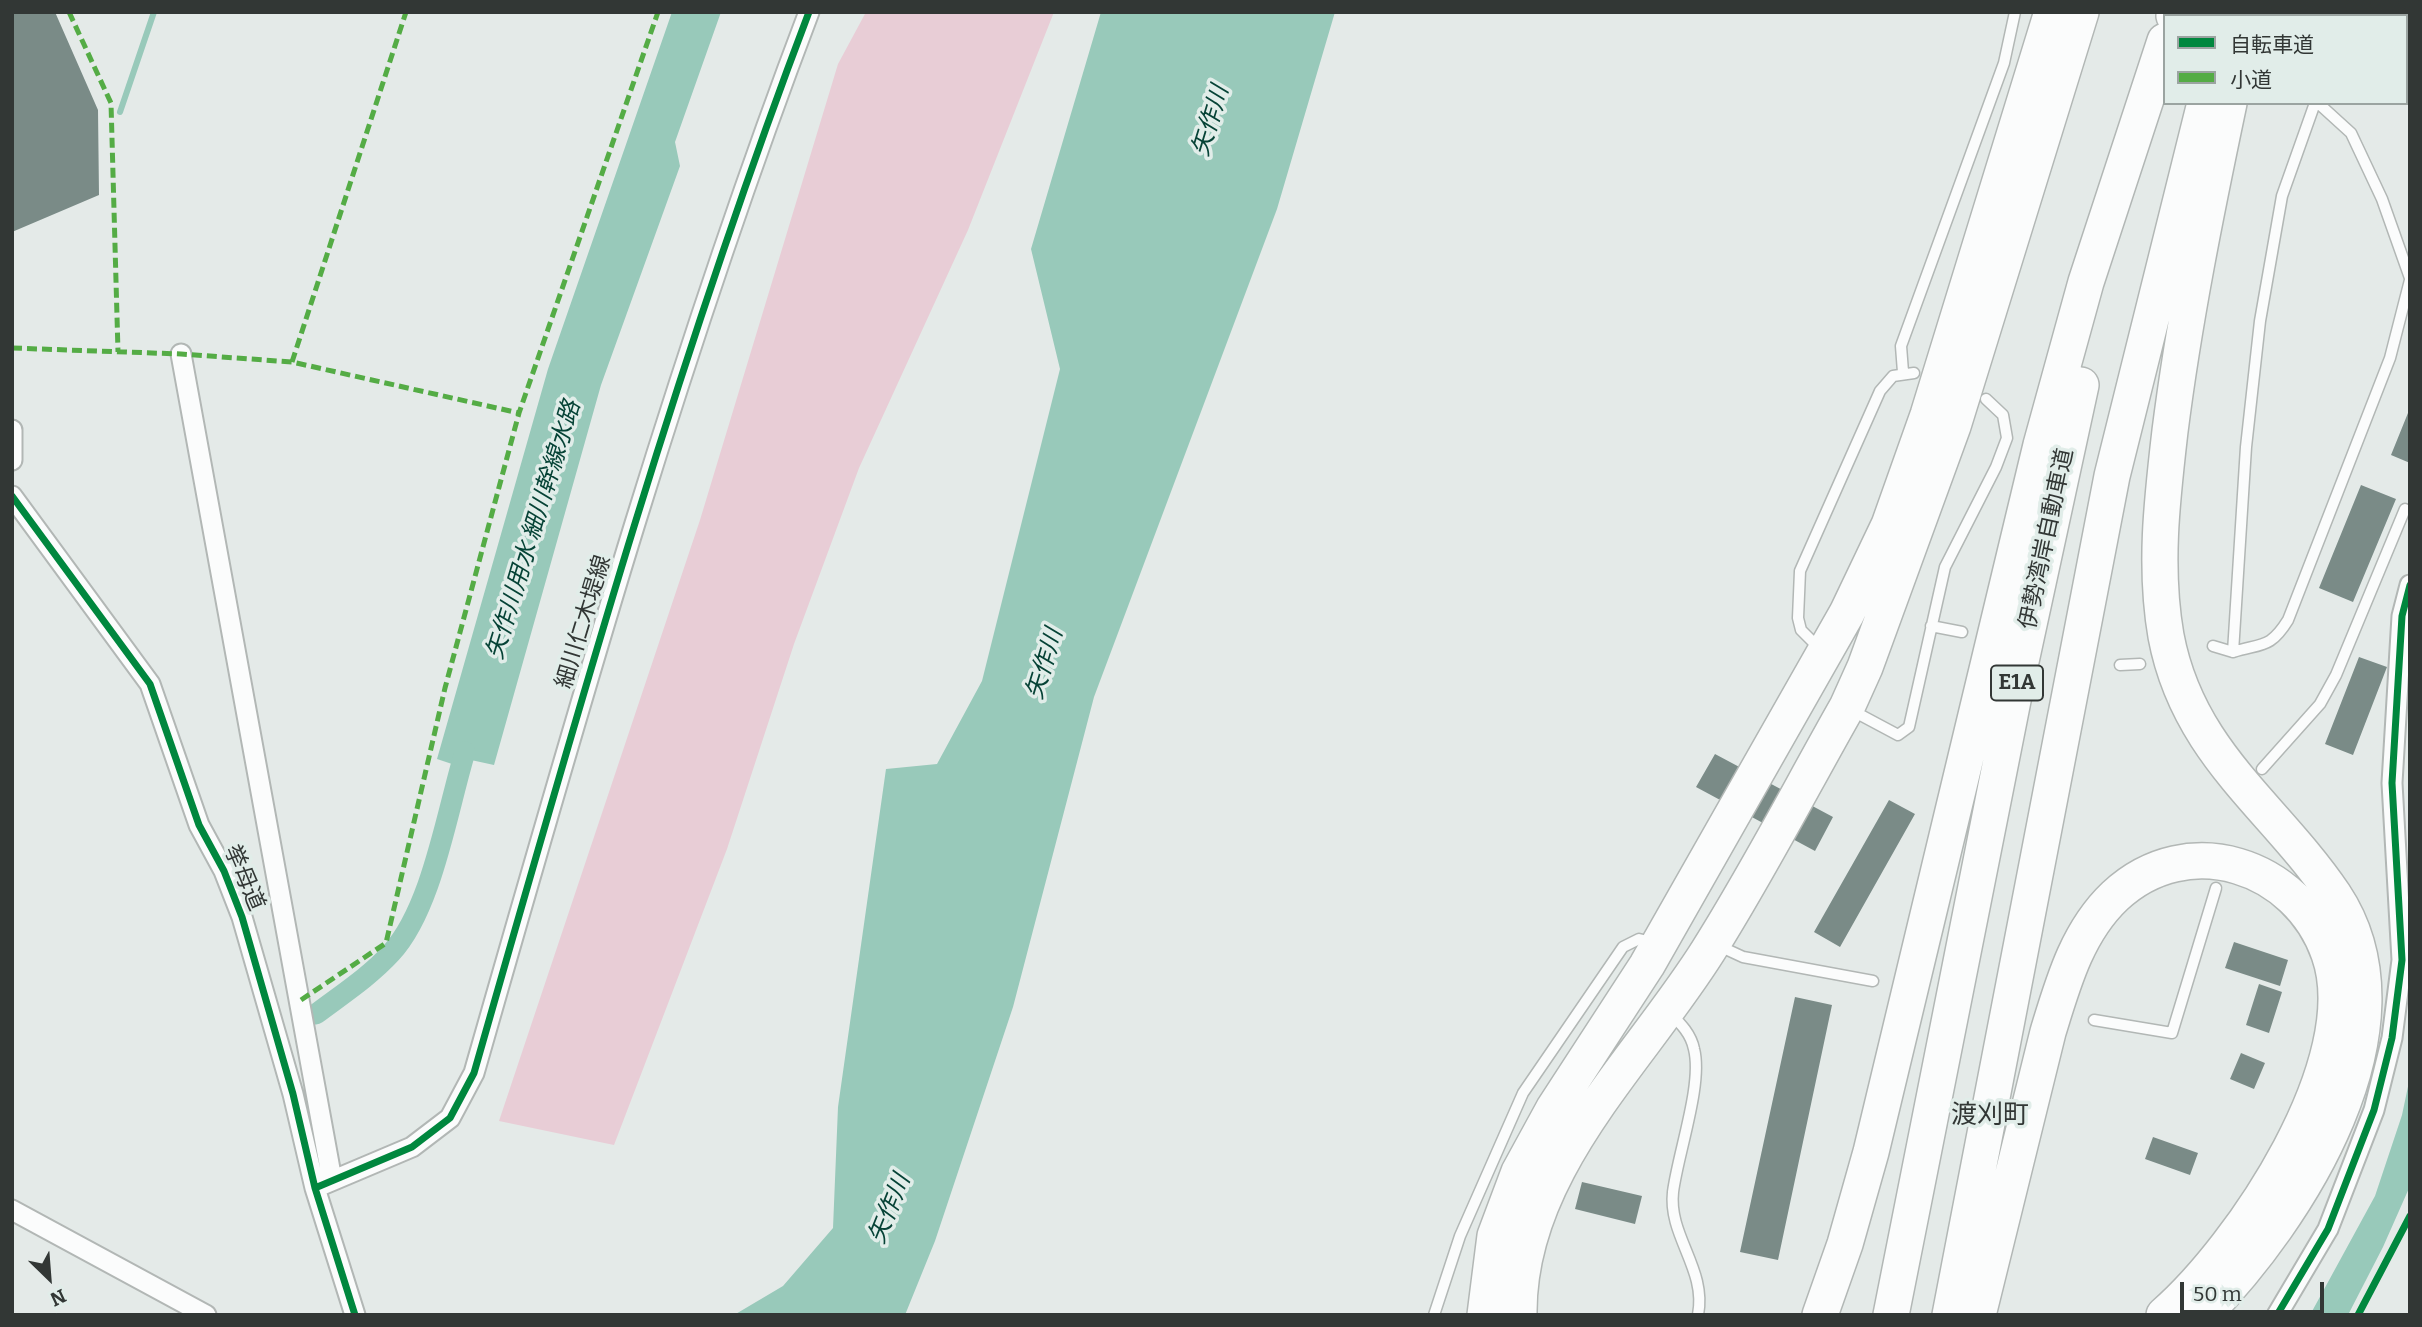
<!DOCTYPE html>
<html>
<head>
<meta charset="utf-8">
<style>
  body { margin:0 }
  #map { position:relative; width:2422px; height:1327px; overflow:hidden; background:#e4eae8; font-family:Bitter,"Noto Sans JP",serif }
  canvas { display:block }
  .frame { position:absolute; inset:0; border:14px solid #323735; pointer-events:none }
  .legend { position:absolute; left:2163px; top:14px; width:245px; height:91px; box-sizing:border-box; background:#e1ede9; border:2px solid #9ba4a1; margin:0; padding:9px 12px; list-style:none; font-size:21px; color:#323735 }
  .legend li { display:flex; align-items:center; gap:14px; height:35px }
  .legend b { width:35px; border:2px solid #9ba4a1 }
  .north { position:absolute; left:14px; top:1243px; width:70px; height:70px; -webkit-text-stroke:5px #e1ede9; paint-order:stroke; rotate:155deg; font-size:19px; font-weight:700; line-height:28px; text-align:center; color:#323735 }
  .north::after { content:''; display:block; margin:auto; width:24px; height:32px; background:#323735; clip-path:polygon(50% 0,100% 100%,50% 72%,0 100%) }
  .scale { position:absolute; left:2180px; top:1282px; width:144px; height:32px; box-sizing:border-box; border:4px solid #323735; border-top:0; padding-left:9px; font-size:21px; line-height:24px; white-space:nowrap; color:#323735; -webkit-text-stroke:5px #e1ede9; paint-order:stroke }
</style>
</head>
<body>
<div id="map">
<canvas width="2422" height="1327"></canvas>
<div class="frame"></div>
<ul class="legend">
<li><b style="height:9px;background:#00873e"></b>自転車道</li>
<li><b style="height:9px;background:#54ac45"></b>小道</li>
</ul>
<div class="north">N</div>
<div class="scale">50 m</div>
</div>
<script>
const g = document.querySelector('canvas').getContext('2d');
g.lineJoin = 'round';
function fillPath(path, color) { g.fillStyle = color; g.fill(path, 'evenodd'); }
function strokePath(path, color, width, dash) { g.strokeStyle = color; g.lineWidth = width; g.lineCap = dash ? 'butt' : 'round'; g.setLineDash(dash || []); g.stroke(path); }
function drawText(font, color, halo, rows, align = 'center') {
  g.font = font + ' Bitter,"Noto Sans JP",serif'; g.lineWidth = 7; g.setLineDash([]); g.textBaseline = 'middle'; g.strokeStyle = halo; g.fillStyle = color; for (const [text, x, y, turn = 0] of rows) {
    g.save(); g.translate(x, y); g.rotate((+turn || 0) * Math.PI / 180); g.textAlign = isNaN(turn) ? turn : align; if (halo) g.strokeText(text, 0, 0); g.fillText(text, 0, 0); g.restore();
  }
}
const green = new Path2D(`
  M866,12H1054L968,230L859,468L794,644L727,849L614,1145L499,1121L700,520L838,64Z`);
const water = new Path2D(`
  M672,12H721L675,142L680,166L601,385L494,765L471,760L465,780L449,775L452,764L437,759L548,369Z
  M1101,12H1335L1277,209L1094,697L1013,1007L935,1241L905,1315H734L783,1286L833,1228L838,1107L886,769L937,764L982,681L1060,369L1031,249Z
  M2410,1077V1186L2383,1247L2348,1315H2310L2375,1196L2402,1115Z`);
const stream = new Path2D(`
  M120,112L154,12`);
const canal = new Path2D(`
  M316,1014C341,995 369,977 391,953C432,909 447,811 465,752`);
const building = new Path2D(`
  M12,12H55L98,110L99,195L12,232Z
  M2410,408V463L2391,455Z
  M2361,485L2396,499L2353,602L2319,588Z
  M2359,657L2387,667L2353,755L2325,744Z
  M1715,754L1833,817L1815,851L1696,787Z
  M1889,800L1915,814L1840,947L1814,932Z
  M2234,942L2288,960L2280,986L2225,968Z
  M2259,984L2282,992L2269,1033L2246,1025Z
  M1795,997L1832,1005L1778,1260L1740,1252Z
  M2241,1053L2265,1063L2254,1089L2230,1079Z
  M2153,1137L2198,1153L2190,1175L2145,1159Z
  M1582,1182L1642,1196L1635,1224L1575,1209Z`);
const service = new Path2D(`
  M2352,16L2357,12
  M2318,103L2351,133L2382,199L2410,278
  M1903,372L1901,346L2004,63L2015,12
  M1931,626L1962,632
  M2213,646L2233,652L2246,447L2260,321L2282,196L2315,103
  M1820,649L1801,630L1798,618L1800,571L1880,391L1893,376L1914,373
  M2233,652C2262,643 2270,649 2288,620L2390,358L2410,280
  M2120,665L2140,664
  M1853,711L1898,735L1909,727L1945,567L1996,467L2007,438L2003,415L1986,399
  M2262,769L2320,704L2336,675L2405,509
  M1717,945L1743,957L1873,981
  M1671,1014C1681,1024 1691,1034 1694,1049C1703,1084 1678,1153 1673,1192C1668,1236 1707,1269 1698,1315
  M2094,1020L2172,1033L2216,888
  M1434,1315L1460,1236L1523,1093L1623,947L1639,939L1652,942`);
const minor = new Path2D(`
  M181,354L332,1180
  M12,430V460
  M12,496L150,684L199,825L224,871L242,917L293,1094L315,1188L355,1315
  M315,1188L412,1147L450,1118L474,1073C576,716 677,359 809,12
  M12,1210L206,1315
  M2277,1315L2328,1229L2374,1110L2392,1038L2402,960L2392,783L2402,616L2410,585`);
const tertiary = new Path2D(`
  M2406,23L2410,39`);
const motorway = new Path2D(`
  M2174,16L2175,12
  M2230,16L2231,12
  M1485,1315L1495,1236L1519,1172L1554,1108L1647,965L1847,613L1889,525L1928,415L2052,12
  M1519,1315C1517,1172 1637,1064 1708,951C1758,872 1801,788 1847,707L1865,667L1953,426L2081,12
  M1820,1315L1845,1244L1871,1152L2041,445L2086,282L2165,41
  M1891,1315L2018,675L2081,385
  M1950,1315L2112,476L2205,103
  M1978,1315L2048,1032C2063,983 2077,932 2115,896C2188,828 2298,865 2329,954C2367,1061 2242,1247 2164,1315
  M2203,1315C2297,1220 2422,1027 2334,895C2273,805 2188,753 2166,636C2154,567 2162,500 2170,431C2184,321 2206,212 2229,103`);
const quiet = new Path2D(`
  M69,12L111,103L118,352
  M12,348L181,354L292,362L519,413
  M292,362L406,12
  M301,1000L386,943L445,688L519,413L658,12`);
const cycleway = new Path2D(`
  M12,496L150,684L199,825L224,871L242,917L293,1094L315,1188L355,1315
  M315,1188L412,1147L450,1118L474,1073C576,716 677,359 809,12
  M2277,1315L2328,1229L2374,1110L2392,1038L2402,960L2392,783L2402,616L2410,585
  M2358,1315L2410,1216`);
const shields = [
  [2017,683,52]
];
const shieldNames = [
  ["E1A",2017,683]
];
const streetNames = [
  ["伊勢湾岸自動車道",2047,539,-78],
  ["細川仁木堤線",584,622,-73],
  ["挙母道",244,878,67]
];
const waterNames = [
  ["矢作川",1211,121,-73],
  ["矢作川用水 細川幹線水路",534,530,-73],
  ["矢作川",1045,664,-73],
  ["矢作川",890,1209,-68]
];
const quarterNames = [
  ["渡刈町",1990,1116]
];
fillPath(green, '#e8cdd6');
fillPath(water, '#98c9ba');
strokePath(stream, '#98c9ba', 6);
strokePath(canal, '#98c9ba', 21);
fillPath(building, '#7a8b87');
strokePath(service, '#b2b7b5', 13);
strokePath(minor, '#b2b7b5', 23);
strokePath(tertiary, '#b2b7b5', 26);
strokePath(motorway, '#b2b7b5', 38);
strokePath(service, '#fbfcfc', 10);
strokePath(minor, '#fbfcfc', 19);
strokePath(tertiary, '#fbfcfc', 23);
strokePath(motorway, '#fbfcfc', 35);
strokePath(quiet, '#54ac45', 5, [10, 5]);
strokePath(cycleway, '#00873e', 7);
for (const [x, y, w] of shields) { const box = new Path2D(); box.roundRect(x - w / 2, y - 17.5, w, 35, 5); g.fillStyle = '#e1ede9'; g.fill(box); strokePath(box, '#323735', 2); }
drawText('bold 21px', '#323735', null, shieldNames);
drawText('23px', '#323735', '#e1ede9', streetNames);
drawText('italic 24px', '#064336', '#e1ede9', waterNames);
drawText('26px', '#323735', '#e1ede9', quarterNames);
</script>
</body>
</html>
